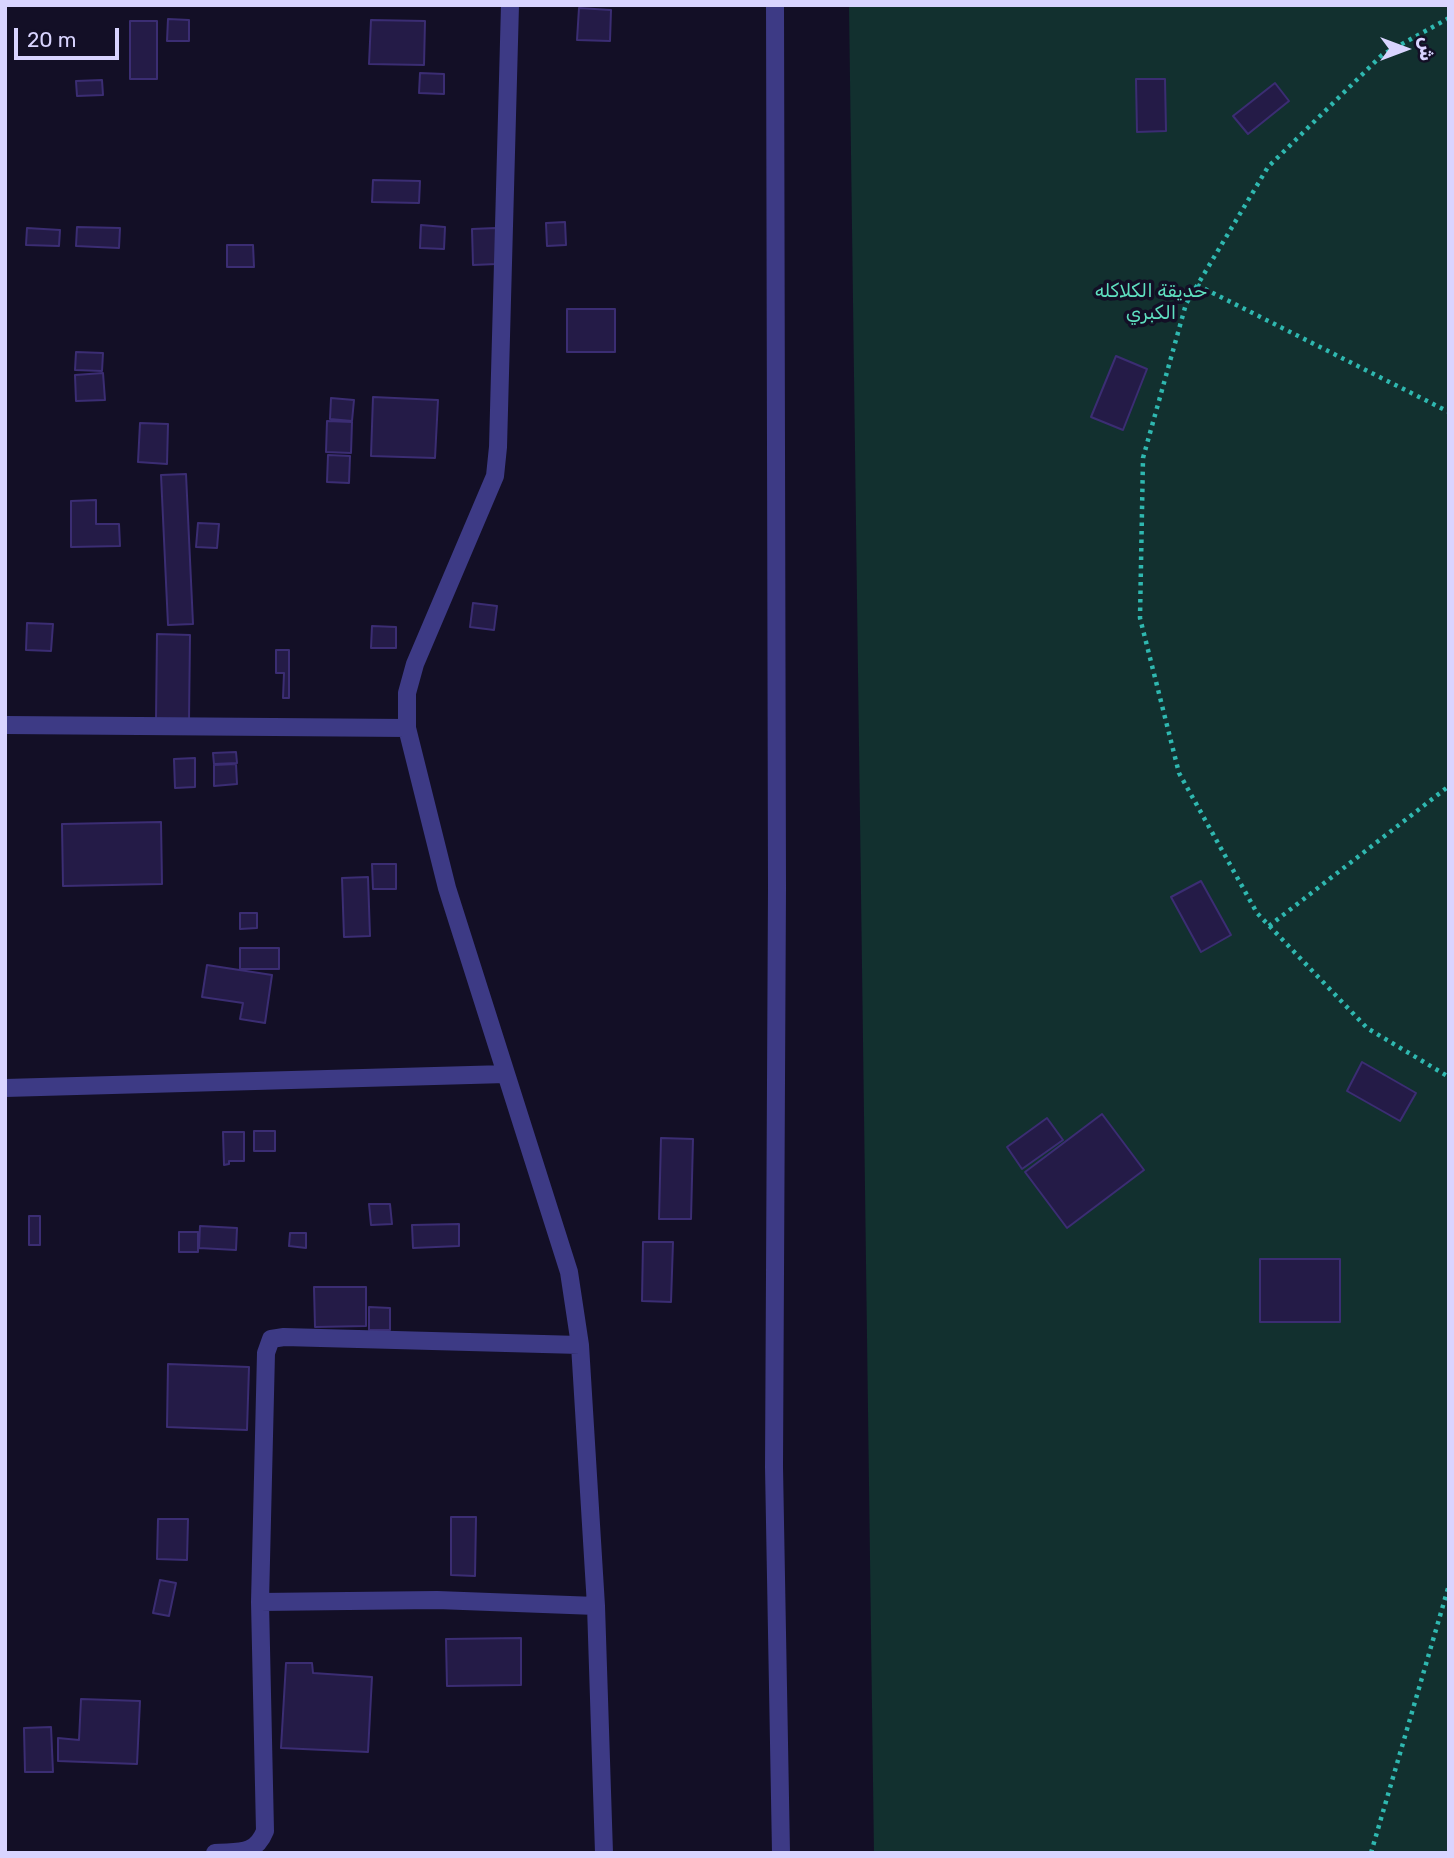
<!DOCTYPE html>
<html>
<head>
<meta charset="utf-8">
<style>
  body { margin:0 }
  #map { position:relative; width:1454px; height:1858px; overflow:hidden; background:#130f26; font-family:Rubik,"Noto Sans Arabic",sans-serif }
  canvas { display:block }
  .frame { position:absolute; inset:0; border:7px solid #d9d4ff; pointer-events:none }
  .north { position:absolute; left:1370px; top:14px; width:70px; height:70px; -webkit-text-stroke:5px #130f26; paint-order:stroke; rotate:90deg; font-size:19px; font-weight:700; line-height:28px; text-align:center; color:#d9d4ff }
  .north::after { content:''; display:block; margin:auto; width:24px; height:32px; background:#d9d4ff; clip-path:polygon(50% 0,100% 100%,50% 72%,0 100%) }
  .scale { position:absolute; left:14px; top:28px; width:105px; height:32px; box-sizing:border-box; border:4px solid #d9d4ff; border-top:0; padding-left:9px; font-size:21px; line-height:24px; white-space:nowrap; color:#d9d4ff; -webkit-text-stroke:5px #130f26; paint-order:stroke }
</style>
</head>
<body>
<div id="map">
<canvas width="1454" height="1858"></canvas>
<div class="frame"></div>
<div class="north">ش</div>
<div class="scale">20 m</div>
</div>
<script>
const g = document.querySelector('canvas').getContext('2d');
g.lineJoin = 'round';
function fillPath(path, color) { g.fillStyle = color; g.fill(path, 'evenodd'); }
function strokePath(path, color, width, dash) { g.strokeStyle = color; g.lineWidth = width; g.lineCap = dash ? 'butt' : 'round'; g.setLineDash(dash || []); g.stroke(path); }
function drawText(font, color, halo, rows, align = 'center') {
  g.font = font + ' Rubik,"Noto Sans Arabic",sans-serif'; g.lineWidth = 7; g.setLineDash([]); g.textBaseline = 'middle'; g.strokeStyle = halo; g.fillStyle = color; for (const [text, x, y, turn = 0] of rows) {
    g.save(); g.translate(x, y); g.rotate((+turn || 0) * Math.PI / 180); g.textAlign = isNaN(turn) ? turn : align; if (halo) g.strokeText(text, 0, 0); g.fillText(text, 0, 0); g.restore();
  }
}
const green = new Path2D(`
  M849,5H1449V1853H874Z`);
const building = new Path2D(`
  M579,8L611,10L610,41L577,40Z
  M168,19L189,20V41H167Z
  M371,20L425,21L424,65L369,64Z
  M130,21H157V79H130Z
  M420,73L444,74V94L419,93Z
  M1136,79H1165L1166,131L1137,132Z
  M102,80L103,95L77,96L76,81Z
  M1275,83L1289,101L1248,134L1233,116Z
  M373,180L420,181L419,203L372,202Z
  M565,222L566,245L547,246L546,223Z
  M421,225L445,227L444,249L420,248Z
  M77,227L120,228L119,248L76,246Z
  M27,228L60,230L59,246L26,245Z
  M496,228L497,264L473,265L472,229Z
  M227,245H253L254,267H227Z
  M567,309H615V352H567Z
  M76,352L103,353L102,371L75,370Z
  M1116,356L1147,369L1123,430L1091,417Z
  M103,373L105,400L76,401L75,375Z
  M373,397L438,400L435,458L371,456Z
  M331,398L354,400L352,421L330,419Z
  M327,421L352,422L351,453L326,452Z
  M140,423L168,424L167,464L138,462Z
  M328,455L350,456L349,483L327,482Z
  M186,474L193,624L168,625L161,475Z
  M96,500V524H119L120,546L71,547V501Z
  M198,523L219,524L217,548L196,547Z
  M473,603L497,606L494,630L470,627Z
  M27,623L53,624L51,651L26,650Z
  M372,626L396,627V648H371Z
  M157,634L190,635L189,721L156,720Z
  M276,650H289V698H283L284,673H276Z
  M236,752L237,763L214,764L213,753Z
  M195,758V787L175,788L174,759Z
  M236,764L237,784L214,786V765Z
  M161,822L162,884L63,886L62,824Z
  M372,864H396V889H373Z
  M368,877L370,936L344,937L342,878Z
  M1201,881L1231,935L1201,952L1171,897Z
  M240,913H257V928L240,929Z
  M240,948H279V969H240Z
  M207,965L272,975L265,1023L240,1019L243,1003L202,997Z
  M1362,1062L1416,1093L1400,1121L1347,1091Z
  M1102,1114L1144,1170L1067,1228L1025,1172Z
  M1047,1118L1063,1140L1022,1169L1007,1147Z
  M254,1131H275V1151H254Z
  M223,1132H244V1161H229V1164L224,1165Z
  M661,1138L693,1139L691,1219H659Z
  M369,1204H390L392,1224L371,1225Z
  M29,1216H40V1245H29Z
  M459,1224V1246L413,1248L412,1225Z
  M200,1226L237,1228L236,1250L199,1248Z
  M179,1232H198V1252H179Z
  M290,1233H306V1248L289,1246Z
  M643,1242H673L671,1302L642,1301Z
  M1260,1259H1340V1322H1260Z
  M314,1287H366V1326L315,1327Z
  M369,1307L390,1308V1330H369Z
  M168,1364L249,1367L247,1430L167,1427Z
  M451,1517H476L475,1576L451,1575Z
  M158,1519H188L187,1560L157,1559Z
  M160,1580L176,1583L169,1616L153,1613Z
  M521,1638V1685L447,1686L446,1639Z
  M286,1663H312L313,1673L372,1677L368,1752L281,1748Z
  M81,1699L140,1701L137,1764L58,1761V1738L79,1740Z
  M51,1727L53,1772H25L24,1728Z`);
const path = new Path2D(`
  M1449,18L1382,55L1268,167L1186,304L1143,458L1140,618L1179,773L1257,913L1367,1028L1449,1077
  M1197,285L1449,412
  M1269,926L1449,786
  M1371,1853L1449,1585`);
const minor = new Path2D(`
  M510,5L498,447L495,476L415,664L407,693V728L447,888L569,1272L580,1345L596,1606L604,1853
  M775,5L777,888L774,1467L781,1853
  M5,725L407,728
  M5,1088L506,1074
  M260,1602L437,1600L596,1606
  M215,1853C238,1851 255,1856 265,1831L260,1602L266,1353L271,1339L284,1337L580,1345`);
const parkNames = [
  ["حديقة الكلاكله",1151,292],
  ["الكبري",1151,314]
];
fillPath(green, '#12302f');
fillPath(building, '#241b47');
strokePath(building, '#3b2d73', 2);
strokePath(path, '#2fb8b0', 4.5, [3.5, 5]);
strokePath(minor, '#3d3a85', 18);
drawText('19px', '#5fe0c0', '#130f26', parkNames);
</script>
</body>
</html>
